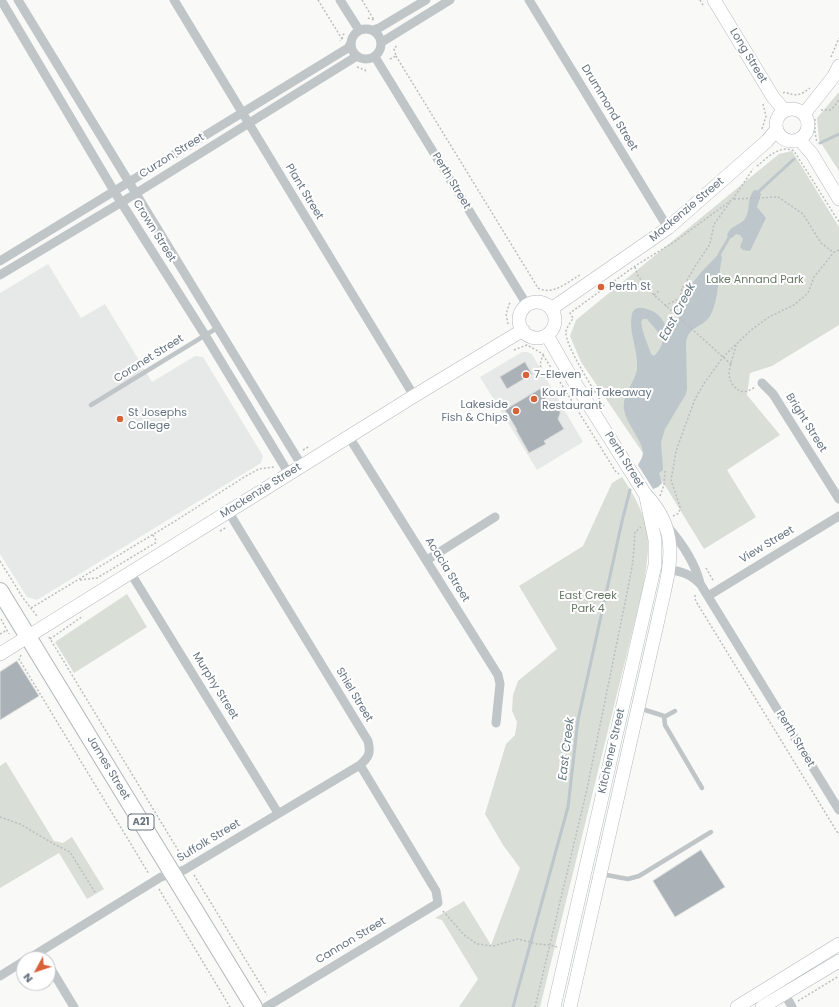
<!DOCTYPE html>
<html>
<head>
<meta charset="utf-8">
<style>
  body { margin:0 }
  #map { position:relative; width:839px; height:1007px; overflow:hidden; background:#f9f9f7; font-family:Poppins,sans-serif }
  canvas { display:block }
  .north { position:absolute; left:16px; top:951px; width:40px; height:40px; box-sizing:border-box; background:#fff; border:1px solid #c2c7cc; border-radius:50%; rotate:230deg; font-size:11px; font-weight:700; line-height:16px; text-align:center; color:#667480 }
  .north::after { content:''; display:block; margin:auto; width:14px; height:18px; background:#d86237; clip-path:polygon(50% 0,100% 100%,50% 72%,0 100%) }
</style>
</head>
<body>
<div id="map">
<canvas width="839" height="1007"></canvas>
<div class="north">N</div>
</div>
<script>
const g = document.querySelector('canvas').getContext('2d');
g.lineJoin = 'round';
function fillPath(path, color) { g.fillStyle = color; g.fill(path, 'evenodd'); }
function strokePath(path, color, width, dash) { g.strokeStyle = color; g.lineWidth = width; g.lineCap = dash ? 'butt' : 'round'; g.setLineDash(dash || []); g.stroke(path); }
function drawText(font, color, halo, rows, align = 'center') {
  g.font = font + ' Poppins,sans-serif'; g.lineWidth = 4; g.setLineDash([]); g.textBaseline = 'middle'; g.strokeStyle = halo; g.fillStyle = color; for (const [text, x, y, turn = 0] of rows) {
    g.save(); g.translate(x, y); g.rotate((+turn || 0) * Math.PI / 180); g.textAlign = isNaN(turn) ? turn : align; if (halo) g.strokeText(text, 0, 0); g.fillText(text, 0, 0); g.restore();
  }
}
const built = new Path2D(`
  M48,264L81,318L105,304L152,382L195,356L203,357L263,456L261,463L37,600L27,597L0,554V293Z
  M522,352H527L532,354L583,442L537,470L480,377Z`);
const green = new Path2D(`
  M839,92V171L819,140L817,118Z
  M792,151L839,227V325L772,366L750,373L747,395L780,435L727,470L756,517L704,549L666,487L581,362L570,336L576,320L779,154Z
  M622,477C636,498 649,521 648,547C648,559 645,572 644,584L540,1007H459L478,979L442,920L435,918L464,901L491,945L520,868L503,845L485,814L506,744L515,735L517,722L512,711L513,695L518,681L557,649L519,586L583,546L612,483Z
  M127,594L147,627L74,673L55,642Z
  M6,762L54,841L63,843L72,837L104,889L87,899L59,853L0,888V766Z`);
const water = new Path2D(`
  M754,190L759,191L761,194L757,207L766,218L750,251L743,250L740,247L743,239L740,235L736,234L732,238L727,236C730,224 742,226 746,217C751,207 746,202 754,190Z
  M720,253L722,258C718,275 719,301 710,316C702,328 688,326 686,343L687,389L686,394L665,429L661,442L663,470L659,473L662,483L658,487L653,489L638,465C640,461 643,457 643,453C643,441 626,424 624,409C622,394 635,383 637,369C639,351 628,332 632,314C634,307 641,307 647,309C657,312 662,317 666,327L671,328C683,320 680,313 683,301C689,283 707,266 720,253ZM643,319H647L663,338C663,344 659,352 654,356L651,354C647,342 643,335 641,322Z`);
const stream = new Path2D(`
  M820,143L839,134
  M757,193L794,159
  M719,255L730,236
  M513,1007L568,807L578,720L623,517L630,490`);
const building = new Path2D(`
  M525,362L532,374L507,389L500,377Z
  M540,389L549,404L557,405L560,409V414L558,419L564,429L544,441L546,444L529,453L516,430H517L505,410Z
  M17,661L39,696L0,720V672Z
  M701,850L725,887L675,917L653,881Z`);
const path = new Path2D(`
  M318,0L342,39L340,41
  M362,0L374,20
  M700,0L704,7
  M368,18L374,20
  M342,39L343,35L345,33
  M396,56L538,288C553,296 567,282 580,275
  M831,57L839,38
  M390,59L396,56L394,49L396,47L395,45
  M357,67L365,70L367,73
  M783,93L785,92C796,97 801,95 810,88
  M821,110H830L835,106L839,99
  M815,119V132L817,143
  M762,129L766,116L763,104
  M757,166C767,158 780,144 794,151L839,222
  M734,199L778,197L803,214L821,243L833,252
  M635,267L638,276L654,295L732,365
  M654,295L660,290
  M665,306L680,298L682,289L694,268L710,244L714,224L731,201
  M508,324L506,314L510,302
  M736,345C734,354 730,364 729,373C729,378 731,382 733,385C740,394 746,393 755,387
  M514,350L527,345L543,354L540,365L541,367L537,370
  M543,355L557,377
  M560,382L616,472L619,474
  M604,406C596,393 564,345 566,331C567,327 571,322 573,318L570,313L635,266L674,242L733,199L753,169
  M303,450L310,446
  M660,496L664,485L665,471
  M673,516L679,513L680,507L671,480L673,469L676,451L695,399L705,382L723,357L751,330L769,317L794,305L808,293L814,277L834,252L839,250
  M220,531L227,527
  M153,535L157,542
  M0,561L23,598L37,616
  M706,568L714,582
  M80,580L97,578L157,542
  M695,595V599L697,603L839,835
  M31,608L172,523L246,476L259,469L274,467
  M1,619L9,634
  M0,634L7,630
  M49,637L184,860
  M50,639L83,616
  M21,655L19,659L149,874
  M0,817L20,824L54,844L70,852L96,894
  M194,875L267,995
  M159,889L230,1007
  M443,911L464,935L477,944L493,946L518,939L537,944L550,945L557,947
  M798,1001L839,976
  M535,1007L587,789L629,583L633,561L635,532L641,527`);
const lane = new Path2D(`
  M91,405L217,328
  M639,708L664,716L665,725L702,788
  M664,717L675,711
  M601,874L628,879L639,876L711,832`);
const street = new Path2D(`
  M1,0L114,191L205,335L289,474
  M18,0C113,155 206,311 302,466
  M174,0L414,396
  M340,0L359,30
  M529,0L668,228
  M351 44a15 15 0 1 1 30 0a15 15 0 1 1-30 0Z
  M373,30L379,28L426,0
  M382,42L450,0
  M375,57L527,305
  M0,261L348,48L351,43
  M0,275L122,202L357,56
  M762,383L773,394L839,499
  M349,437L498,675L500,684L496,723
  M228,511L368,741C371,753 369,757 360,765L436,891L438,903L266,1007
  M667,526C681,542 695,563 700,583
  M427,560L495,517
  M664,568C680,572 689,572 701,585L839,810
  M130,572L278,813
  M708,596L839,516
  M28,959L161,877L184,870L360,765
  M48,964L74,1007
  M0,976L24,961
  M782,989L792,1007`);
const secondary = new Path2D(`
  M714,0L773,97L784,110
  M776 125a16 16 0 1 1 32 0a16 16 0 1 1-32 0Z
  M804,114L834,76L839,66
  M799,139L812,154L839,199
  M519 320a18 18 0 1 1 36 0a18 18 0 1 1-36 0Z
  M551,309L668,228L767,141L776,130
  M547,335L568,372L645,494C684,534 668,572 658,620L570,1007
  M0,654L414,396L523,330
  M554,1007L655,565V540L646,497
  M737,1007L839,944
  M762,1007L839,961`);
const highway = new Path2D(`
  M0,591L254,1007`);
const markers = [
  [601,287,4,"#d86237"],
  [526,375,4,"#d86237"],
  [534,399,4,"#d86237"],
  [516,411,4,"#d86237"],
  [120,419,4,"#d86237"]
];
const shields = [
  [141,822,26]
];
const shieldNames = [
  ["A21",141,822]
];
const streetNames = [
  ["Long Street",748,56,59],
  ["Drummond Street",609,108,59],
  ["Curzon Street",172,156,-32],
  ["Perth Street",451,181,59],
  ["Plant Street",304,192,59],
  ["Mackenzie Street",687,210,-40],
  ["Crown Street",154,231,58],
  ["Coronet Street",149,359,-32],
  ["Bright Street",806,423,58],
  ["Perth Street",624,460,58],
  ["Mackenzie Street",261,491,-32],
  ["View Street",767,545,-31],
  ["Acacia Street",447,570,58],
  ["Murphy Street",215,686,58],
  ["Shiel Street",354,695,59],
  ["Perth Street",795,739,59],
  ["Kitchener Street",612,751,-77],
  ["James Street",108,768,59],
  ["Suffolk Street",209,841,-31],
  ["Cannon Street",351,941,-31]
];
const parkNames = [
  ["Lake Annand Park",755,280],
  ["East Creek",588,596],
  ["Park 4",588,609]
];
const poiNames = [
  ["Perth St",609,287],
  ["7-Eleven",534,375],
  ["Kour Thai Takeaway",542,393],
  ["Restaurant",542,406],
  ["Lakeside",508,405,"right"],
  ["Fish & Chips",508,418,"right"],
  ["St Josephs",128,413],
  ["College",128,426]
];
const waterNames = [
  ["East Creek",678,312,-62],
  ["East Creek",567,749,-83]
];
fillPath(built, '#e7e8e8');
fillPath(green, '#d9ded6');
fillPath(water, '#bcc6cb');
strokePath(stream, '#bcc6cb', 3);
fillPath(building, '#aab2b7');
strokePath(building, '#dbdbd9', 1);
strokePath(secondary, '#b5babf', 14);
strokePath(highway, '#b4b8bb', 18);
strokePath(path, '#bbbec0', 1.5, [2, 2]);
strokePath(lane, '#c0c5c8', 4.5);
strokePath(street, '#c0c5c8', 9);
strokePath(secondary, '#fff', 13);
strokePath(highway, '#fff', 16);
for (const [x, y, r, color] of markers) { const dot = new Path2D(); dot.arc(x, y, r, 0, 2 * Math.PI); g.fillStyle = color; g.fill(dot); strokePath(dot, '#fff', 1.5); }
for (const [x, y, w] of shields) { const box = new Path2D(); box.roundRect(x - w / 2, y - 8, w, 16, 3); g.fillStyle = '#fff'; g.fill(box); strokePath(box, '#667480', 1); }
drawText('bold 10px', '#667480', null, shieldNames);
drawText('11px', '#667480', '#fff', streetNames);
drawText('11px', '#677865', '#fff', parkNames);
drawText('11px', '#667480', '#fff', poiNames, 'left');
drawText('italic 12px', '#667981', '#fff', waterNames);
</script>
</body>
</html>
